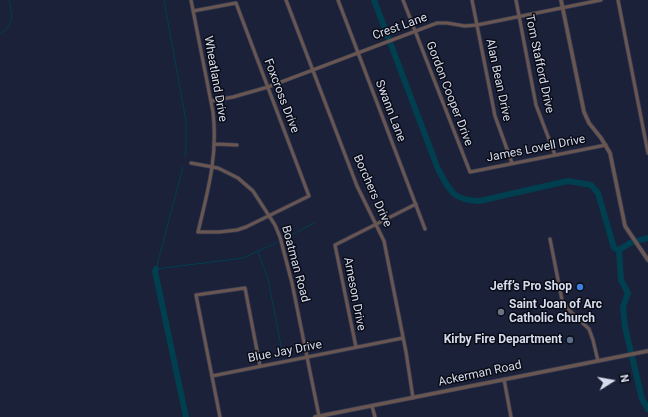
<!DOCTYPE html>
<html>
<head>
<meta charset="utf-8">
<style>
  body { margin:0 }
  #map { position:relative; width:648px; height:417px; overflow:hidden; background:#1b2139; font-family:Roboto,sans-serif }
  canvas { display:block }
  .north { position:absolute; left:592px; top:361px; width:40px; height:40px; -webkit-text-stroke:3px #090c16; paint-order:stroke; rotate:79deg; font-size:11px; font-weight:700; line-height:16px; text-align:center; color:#d7dcec }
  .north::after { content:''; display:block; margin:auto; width:14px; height:18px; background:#d7dcec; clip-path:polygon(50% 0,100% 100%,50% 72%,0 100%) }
</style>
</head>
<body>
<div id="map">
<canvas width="648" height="417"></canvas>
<div class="north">N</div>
</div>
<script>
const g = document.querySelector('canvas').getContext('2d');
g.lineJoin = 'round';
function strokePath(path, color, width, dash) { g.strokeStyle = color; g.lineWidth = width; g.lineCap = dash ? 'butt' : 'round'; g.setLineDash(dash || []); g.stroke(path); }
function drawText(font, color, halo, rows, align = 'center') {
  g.font = font + ' Roboto,sans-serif'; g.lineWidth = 3; g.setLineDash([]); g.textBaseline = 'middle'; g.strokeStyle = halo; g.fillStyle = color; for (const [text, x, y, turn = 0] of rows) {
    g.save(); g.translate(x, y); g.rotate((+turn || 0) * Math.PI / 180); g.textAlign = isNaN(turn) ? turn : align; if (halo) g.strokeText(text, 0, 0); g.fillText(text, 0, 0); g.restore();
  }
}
const stream = new Path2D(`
  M164,0L186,121V147L185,157
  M0,34C15,25 12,15 9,0
  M183,167L156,269L243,258L278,242
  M286,238L314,223
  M258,252L268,279L283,356`);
const river = new Path2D(`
  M374,0L438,169C450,191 452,200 479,201L568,181L591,185L598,193L614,248L619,250
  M648,238L630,243L619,250L621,280L628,293L623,307L625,327L642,399L648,409
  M156,269L155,271L186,417`);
const minor = new Path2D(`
  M191,0L213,112C218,156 208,190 198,232H219L237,230L246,227L309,196L236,3L193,11
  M286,0L357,186L384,241L406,352L413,398
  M338,0L425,229
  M403,0L470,172L606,145
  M472,0L495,116L512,163
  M516,0L536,105L555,155
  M618,0L648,153
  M211,101L233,97L268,87L437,23H447L465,26L477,25L601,0
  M215,144L237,145
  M191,163L218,168L238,178L253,191L275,225L280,237L292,283L319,416
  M550,239L562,300L569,310L589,329L593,340L598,361
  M356,347L335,245L416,204
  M212,376L403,338
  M504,379L511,417
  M372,406L375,417
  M220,417L196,295L245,288L260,366`);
const tertiary = new Path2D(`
  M561,0L584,112L589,123L601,138L610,153L625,226L648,260
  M315,417L648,351`);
const markers = [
  [580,287,4,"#3f7fe0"],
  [501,312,4,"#6b7280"],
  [570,340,4,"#5c6f8a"]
];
const streetNames = [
  ["Crest Lane",400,27,-20],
  ["Tom Stafford Drive",539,64,78],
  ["Wheatland Drive",215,79,80],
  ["Alan Bean Drive",498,80,78],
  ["Gordon Cooper Drive",449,94,69],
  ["Foxcross Drive",281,96,69],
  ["Swann Lane",390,111,69],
  ["James Lovell Drive",536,149,-11],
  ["Borchers Drive",372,191,66],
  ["Boatman Road",295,264,75],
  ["Arneson Drive",354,294,79],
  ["Blue Jay Drive",285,352,-11],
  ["Ackerman Road",480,374,-12]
];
const poiNames = [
  ["Jeff’s Pro Shop",572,287],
  ["Saint Joan of Arc",509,305,"left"],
  ["Catholic Church",509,319,"left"],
  ["Kirby Fire Department",562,340]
];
strokePath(stream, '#003f4f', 1);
strokePath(river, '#003f4f', 6);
strokePath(minor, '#353b52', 4.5);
strokePath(tertiary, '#353b52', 5);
strokePath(minor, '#6a5651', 3);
strokePath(tertiary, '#6a5651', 3.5);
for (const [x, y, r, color] of markers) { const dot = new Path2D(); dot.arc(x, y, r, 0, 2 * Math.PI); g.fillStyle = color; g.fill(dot); strokePath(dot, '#090c16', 1.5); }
drawText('12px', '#d7dcec', '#090c16', streetNames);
drawText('bold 12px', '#d7dcec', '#090c16', poiNames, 'right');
</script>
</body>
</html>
